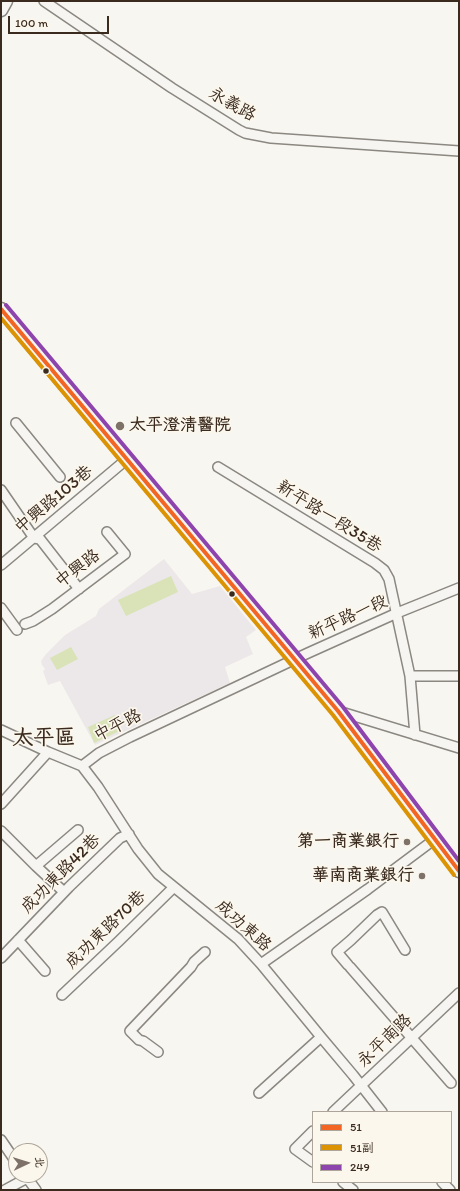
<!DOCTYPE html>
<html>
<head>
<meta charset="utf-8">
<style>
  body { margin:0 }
  #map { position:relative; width:460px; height:1191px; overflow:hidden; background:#f8f6f0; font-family:Itim,"LXGW WenKai TC",sans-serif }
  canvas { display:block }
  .frame { position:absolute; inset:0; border:2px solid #3b2a1e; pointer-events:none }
  .legend { position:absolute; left:312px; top:1111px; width:140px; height:72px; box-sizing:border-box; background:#fbf7ec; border:1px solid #aea59a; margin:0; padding:5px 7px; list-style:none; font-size:12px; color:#3b2a1e }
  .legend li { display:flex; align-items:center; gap:8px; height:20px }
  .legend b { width:20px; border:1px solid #aea59a }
  .north { position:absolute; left:8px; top:1143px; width:40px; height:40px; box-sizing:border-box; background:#fbf7ec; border:1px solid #aea59a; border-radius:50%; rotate:86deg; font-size:11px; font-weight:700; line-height:16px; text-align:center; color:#3b2a1e }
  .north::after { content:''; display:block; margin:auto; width:14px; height:18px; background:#7d7168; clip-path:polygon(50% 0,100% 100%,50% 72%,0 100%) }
  .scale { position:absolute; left:8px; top:16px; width:101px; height:18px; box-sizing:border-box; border:2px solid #3b2a1e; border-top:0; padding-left:5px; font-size:12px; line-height:14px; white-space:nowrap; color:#3b2a1e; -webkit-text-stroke:3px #fbf7ec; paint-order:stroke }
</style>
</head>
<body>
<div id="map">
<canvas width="460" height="1191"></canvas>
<div class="frame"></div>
<ul class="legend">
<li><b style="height:5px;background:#f26522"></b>51</li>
<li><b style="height:5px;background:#db9304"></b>51副</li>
<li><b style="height:5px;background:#8e44ad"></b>249</li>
</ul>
<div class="north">北</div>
<div class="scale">100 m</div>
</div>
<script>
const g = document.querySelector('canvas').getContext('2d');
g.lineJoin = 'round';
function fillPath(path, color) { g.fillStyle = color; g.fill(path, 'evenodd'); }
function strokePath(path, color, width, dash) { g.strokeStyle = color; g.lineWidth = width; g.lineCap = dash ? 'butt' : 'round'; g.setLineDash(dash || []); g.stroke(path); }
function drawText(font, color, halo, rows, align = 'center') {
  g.font = font + ' Itim,"LXGW WenKai TC",sans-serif'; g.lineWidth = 3.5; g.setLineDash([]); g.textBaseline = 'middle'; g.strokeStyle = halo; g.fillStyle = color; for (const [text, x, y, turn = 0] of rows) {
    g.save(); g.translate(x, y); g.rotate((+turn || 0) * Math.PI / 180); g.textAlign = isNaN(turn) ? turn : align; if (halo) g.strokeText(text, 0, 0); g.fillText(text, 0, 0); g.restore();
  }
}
const built = new Path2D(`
  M164,559L192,594L220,586L256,630L246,637L253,654L225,667L230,683L95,745L60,681L48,685L43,671L45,669L42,665L41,661L46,654L65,635L96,616L99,609Z`);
const green = new Path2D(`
  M171,576L178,592L126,616L118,600Z
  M71,647L78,659L57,670L50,658Z
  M115,715L122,730L94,743L88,727Z`);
const minor = new Path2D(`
  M44,1L172,88L239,130L245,133L271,138L459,151
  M16,423L60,477
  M218,467L375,563L384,570L389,579L410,676L415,735
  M1,490L34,538L40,539L79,589
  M1,565L127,459
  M1,608L17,630
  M25,624L33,621L52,609L125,554L107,532
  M410,676H459
  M338,711L459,748
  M1,730L48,752L82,766L99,753L130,737L308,653L397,613L459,588
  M82,766L98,787L138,849L158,874L238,939L261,964L312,1026L321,1037L353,1075L382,1112
  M1,804L48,752
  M1,831L36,866L64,892
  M36,866L78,830
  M18,940L45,971
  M1,958L69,887L120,838L129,834
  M261,964L368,889L435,839
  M348,965L337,952L351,940L377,915L382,912L405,950
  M350,967L451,1083
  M62,995L119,941L173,888
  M158,1052L143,1041L139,1040L130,1031L191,967L194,962L205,952
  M259,1093L321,1037
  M333,1112L459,993
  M313,1131L295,1149L313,1162
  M1,1140L16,1162
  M25,1175L36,1190
  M343,1182L353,1190
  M442,1182L450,1190
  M5,1190L27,1178`);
const major = new Path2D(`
  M1,10L6,1
  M1,309L338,711L459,871`);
const bus1 = new Path2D(`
  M1,309L338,711L459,871`);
const bus2 = new Path2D(`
  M1,318L333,715L454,875`);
const bus3 = new Path2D(`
  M6,305L343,707L459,861`);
const markers = [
  [46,371,3.5,"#3b2a1e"],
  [120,426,5,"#7d7168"],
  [232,594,3.5,"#3b2a1e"],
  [407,842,4,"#7d7168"],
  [422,876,4,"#7d7168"]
];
const streetNames = [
  ["永義路",232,105,29],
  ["中興路103巷",54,500,-40],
  ["新平路一段35巷",329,517,32],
  ["中興路",78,569,-37],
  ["新平路一段",348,618,-24],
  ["中平路",118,726,-27],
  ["成功東路42巷",61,874,-45],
  ["成功東路",243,926,42],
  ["成功東路70巷",106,930,-44],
  ["永平南路",385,1041,-44]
];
const poiNames = [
  ["太平澄清醫院",129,426,"left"],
  ["第一商業銀行",399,842],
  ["華南商業銀行",414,876]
];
const districtNames = [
  ["太平區",44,739]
];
fillPath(built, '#ece8e9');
fillPath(green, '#d9e3b7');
strokePath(minor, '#8b8781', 12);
strokePath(major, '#8b8781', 15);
strokePath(minor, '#f6f5f1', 9);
strokePath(major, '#f6f5f1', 12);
strokePath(bus1, '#f26522', 4);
strokePath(bus2, '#db9304', 4);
strokePath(bus3, '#8e44ad', 4);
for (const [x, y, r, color] of markers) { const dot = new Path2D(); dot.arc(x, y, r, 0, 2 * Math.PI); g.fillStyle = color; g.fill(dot); strokePath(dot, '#fbf7ec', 1.5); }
drawText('17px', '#3b2a1e', '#fbf7ec', streetNames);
drawText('bold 17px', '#3b2a1e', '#fbf7ec', poiNames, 'right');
drawText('bold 21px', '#3b2a1e', '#fbf7ec', districtNames);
</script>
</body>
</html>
